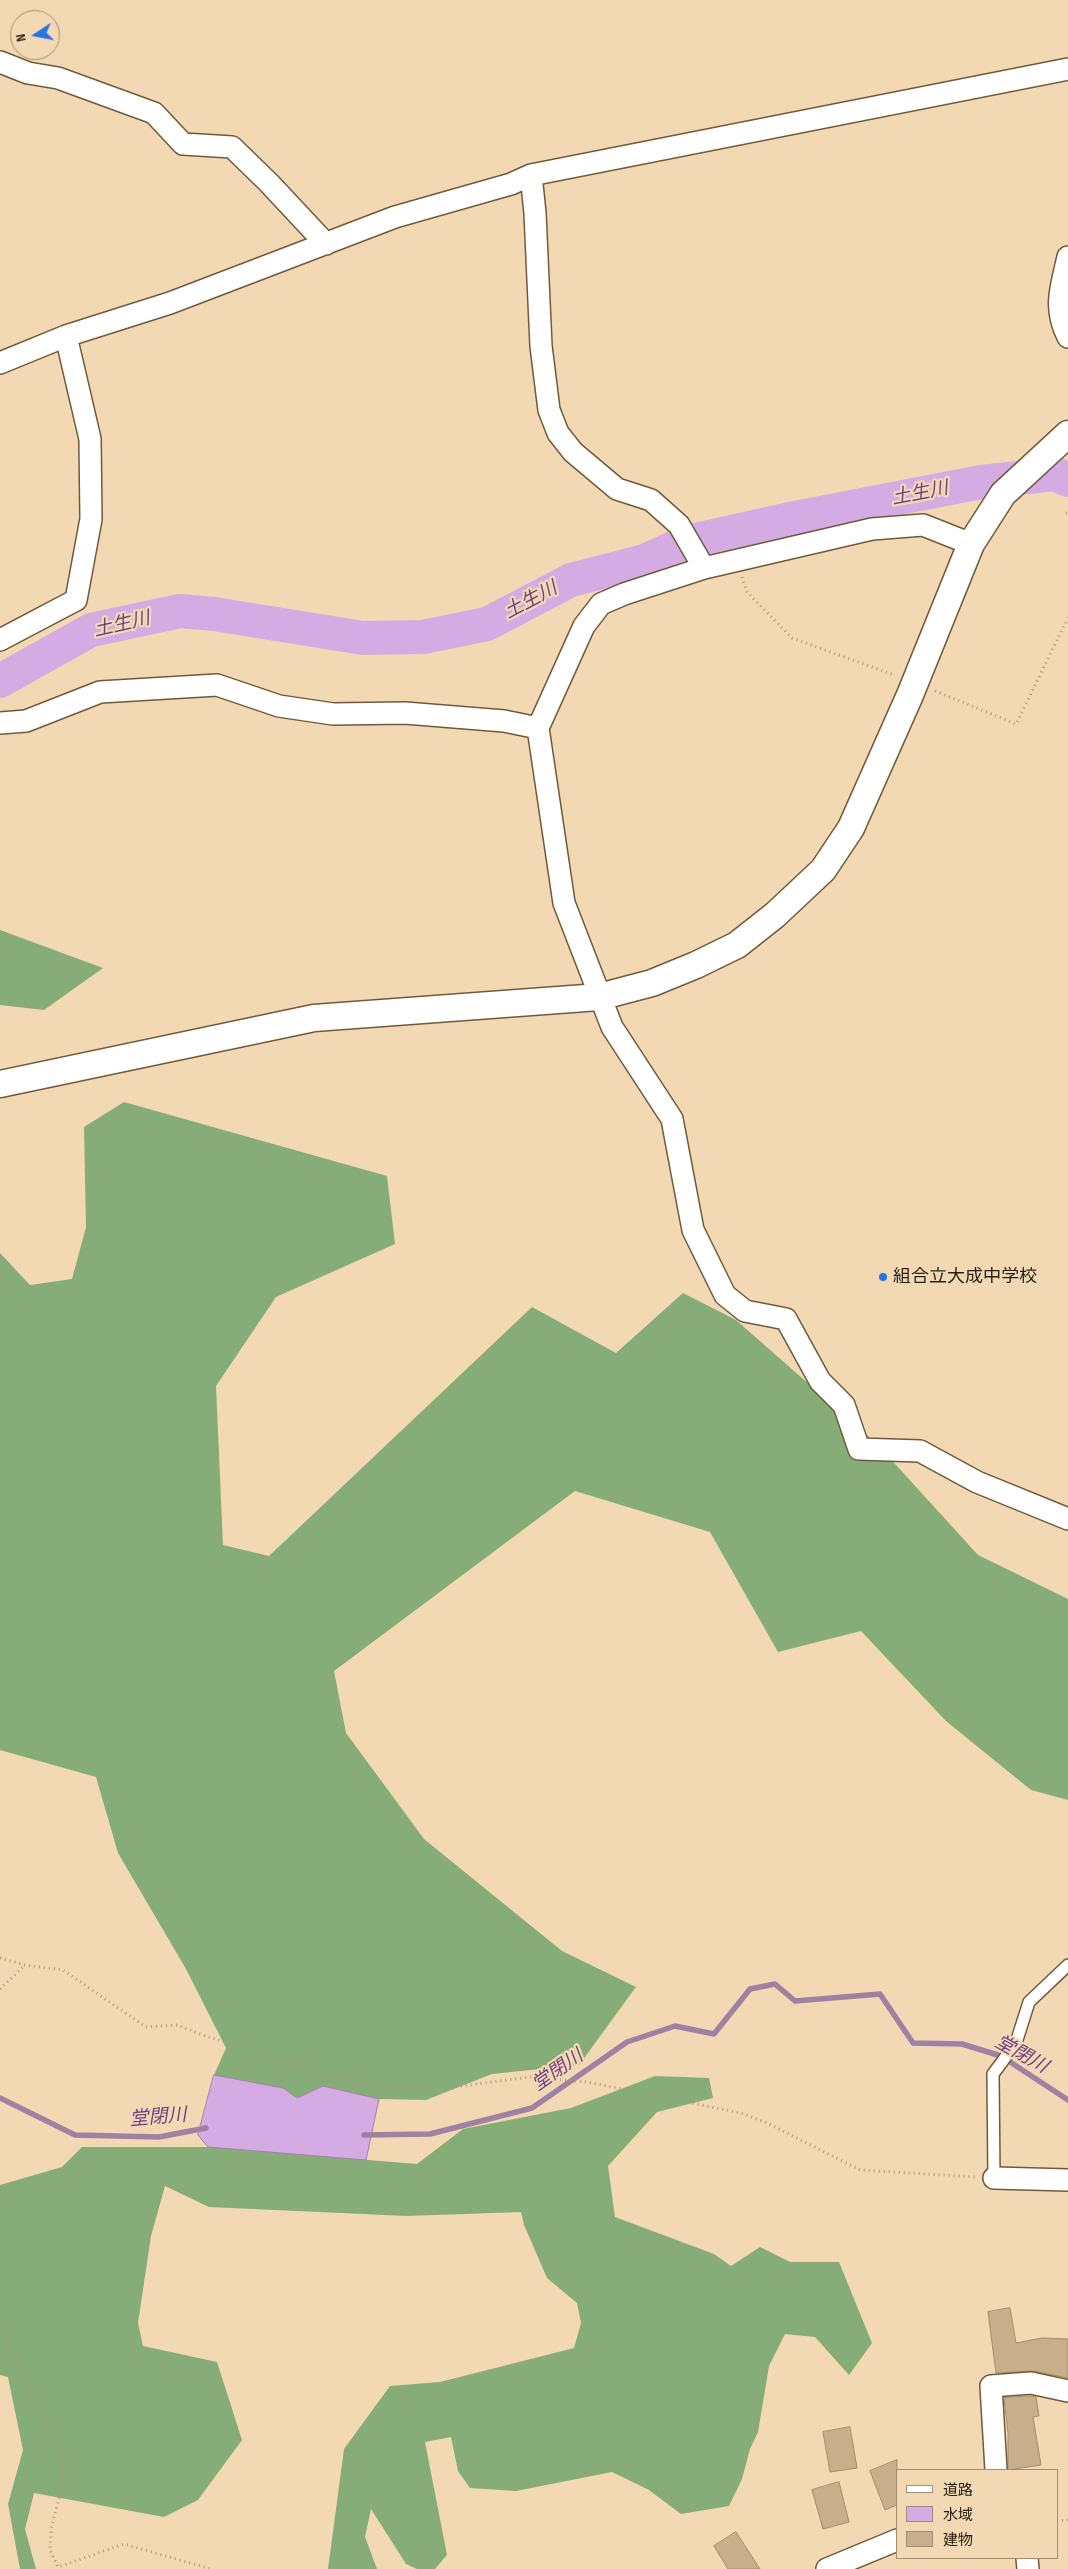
<!DOCTYPE html>
<html>
<head>
<meta charset="utf-8">
<style>
  body { margin:0 }
  #map { position:relative; width:1068px; height:2569px; overflow:hidden; background:#f2d9b4; font-family:"Sofia Sans Condensed","Noto Sans JP",sans-serif }
  canvas { display:block }
  .legend { position:absolute; left:896px; top:2469px; width:162px; height:90px; box-sizing:border-box; background:#f2d9b4; border:1px solid #a18f73; margin:0; padding:6px 9px; list-style:none; font-size:15px; color:#281f11 }
  .legend li { display:flex; align-items:center; gap:10px; height:25px }
  .legend b { width:25px; border:1px solid #a18f73 }
  .north { position:absolute; left:10px; top:10px; width:50px; height:50px; box-sizing:border-box; background:#f2d9b4; border:1px solid #a18f73; border-radius:50%; rotate:259deg; font-size:14px; font-weight:700; line-height:20px; text-align:center; color:#281f11 }
  .north::after { content:''; display:block; margin:auto; width:18px; height:22px; background:#2576e1; clip-path:polygon(50% 0,100% 100%,50% 72%,0 100%) }
</style>
</head>
<body>
<div id="map">
<canvas width="1068" height="2569"></canvas>
<ul class="legend">
<li><b style="height:6px;background:#fff"></b>道路</li>
<li><b style="height:14px;background:#d4abe2"></b>水域</li>
<li><b style="height:14px;background:#c7af8b"></b>建物</li>
</ul>
<div class="north">N</div>
</div>
<script>
const g = document.querySelector('canvas').getContext('2d');
g.lineJoin = 'round';
function fillPath(path, color) { g.fillStyle = color; g.fill(path, 'evenodd'); }
function strokePath(path, color, width, dash) { g.strokeStyle = color; g.lineWidth = width; g.lineCap = dash ? 'butt' : 'round'; g.setLineDash(dash || []); g.stroke(path); }
function drawText(font, color, halo, rows, align = 'center') {
  g.font = font + ' "Sofia Sans Condensed","Noto Sans JP",sans-serif'; g.lineWidth = 4.5; g.setLineDash([]); g.textBaseline = 'middle'; g.strokeStyle = halo; g.fillStyle = color; for (const [text, x, y, turn = 0] of rows) {
    g.save(); g.translate(x, y); g.rotate((+turn || 0) * Math.PI / 180); g.textAlign = isNaN(turn) ? turn : align; if (halo) g.strokeText(text, 0, 0); g.fillText(text, 0, 0); g.restore();
  }
}
const forest = new Path2D(`
  M0,930L103,968L44,1010L0,1005Z
  M124,1102L387,1176L395,1244L276,1297L216,1386L223,1545L269,1556L532,1307L616,1353L683,1293L736,1320L876,1443L978,1555L1068,1599V1800L1031,1790L946,1721L861,1631L778,1652L710,1532L575,1491L334,1671L346,1733L424,1839L562,1951L636,1987L579,2065L492,2074L426,2100L379,2099L323,2086L297,2098L283,2088L214,2075L226,2048L186,1969L118,1853L96,1777L0,1750V1253L30,1285L72,1279L86,1227L84,1127Z
  M655,2076L709,2078L713,2098L657,2112L608,2166L615,2217L714,2254L731,2266L760,2247L790,2262H839L872,2343L849,2375L815,2337L785,2334L769,2366L758,2432L750,2449L742,2479L729,2506L681,2514L649,2490L612,2472L516,2491L470,2488L458,2471L451,2437L425,2442L447,2555L435,2569H417L406,2564L371,2509L365,2537L377,2569H328L344,2449L390,2386L440,2382L574,2348L581,2323L577,2303L547,2278L524,2225L521,2212L407,2216L209,2207L165,2186L151,2236L138,2323L143,2346L217,2362L242,2440L198,2500L164,2517L34,2493L25,2529L36,2569H20L8,2504L23,2450L8,2377L0,2375V2185L62,2167L82,2147H208L417,2164L463,2129L571,2108Z`);
const water = new Path2D(`
  M214,2075L283,2088L297,2098L323,2086L379,2099L366,2160L208,2147L198,2135Z`);
const stream = new Path2D(`
  M0,2098L75,2135L159,2137L206,2128
  M364,2135L430,2134L532,2108L627,2042L675,2026L714,2034L750,1989L775,1984L795,2001L880,1994L913,2043L962,2044L1001,2056L1068,2100`);
const river = new Path2D(`
  M0,681L91,630L180,611L214,614L363,638L423,637L487,624L571,580L645,561L686,542L785,520L981,482L1055,474L1068,480`);
const building = new Path2D(`
  M1010,2308L1016,2343L1042,2338L1068,2339V2378L1033,2371L996,2373L988,2312Z
  M1030,2396L1036,2397L1039,2416L1033,2417L1041,2465L1008,2470V2433L1004,2398Z
  M850,2427L857,2468L830,2472L823,2432Z
  M897,2460V2505L885,2510L870,2471Z
  M839,2482L849,2522L823,2529L812,2490Z
  M736,2532L760,2569H728L714,2546Z`);
const path = new Path2D(`
  M1066,513H1068
  M742,577L747,592L792,638L894,675
  M935,691L1016,724L1068,618
  M0,1958L25,1965L63,1970L146,2027L177,2025L205,2036L294,2063L324,2077L397,2088L438,2089L530,2077L587,2082L741,2113L767,2123L860,2170L976,2177
  M0,1989L24,1966
  M0,2321L35,2405L59,2454L63,2484L51,2528L50,2550L58,2567L124,2544L211,2569
  M1057,2521L1068,2520`);
const service = new Path2D(`
  M994,2178L993,2074L1016,2043L1029,2002L1068,1965`);
const minor = new Path2D(`
  M0,62L28,73L58,78L154,113L183,144L232,147L269,183L326,244
  M531,175L535,213L541,346L549,410L558,433L573,452L617,489L651,500L679,525L704,568
  M1068,257C1061,288 1053,307 1068,337
  M0,363L66,336L170,303L395,217L511,184L531,175L1068,69
  M971,544L923,525L872,529L704,568L624,594L601,604L584,626L538,728L564,903L612,1027L672,1119L693,1230L725,1295L745,1311L786,1319L820,1381L844,1405L859,1449L920,1451L977,1482L1068,1519
  M0,640L76,600L91,519L90,439L66,336
  M0,723L26,721L100,692L217,685L279,706L333,714L405,713L504,721L538,728
  M994,2178L1068,2180
  M996,2470L991,2386L1031,2383L1068,2391
  M1027,2558L1028,2569
  M827,2569L897,2540`);
const tertiary = new Path2D(`
  M0,1084L314,1018L599,997L652,983L696,965L737,945L775,915L823,870L851,828L910,695L971,544L1003,494L1068,434`);
const markers = [
  [883,1277,5,"#2576e1"]
];
const poiNames = [
  ["組合立大成中学校",893,1277]
];
const waterNames = [
  ["土生川",920,494,-11],
  ["土生川",531,601,-28],
  ["土生川",122,625,-13],
  ["堂閉川",1021,2055,29],
  ["堂閉川",558,2071,-35],
  ["堂閉川",158,2118,-5]
];
fillPath(forest, '#86ad77');
fillPath(water, '#d4abe2');
strokePath(water, '#a081a3', 1);
strokePath(stream, '#a081a3', 5.5);
strokePath(river, '#d4abe2', 34);
fillPath(building, '#c7af8b');
strokePath(building, '#a58d6a', 1);
strokePath(service, '#705a39', 14);
strokePath(minor, '#705a39', 24);
strokePath(tertiary, '#705a39', 29);
strokePath(path, '#ad997c', 3, [1, 4]);
strokePath(service, '#fff', 11);
strokePath(minor, '#fff', 21);
strokePath(tertiary, '#fff', 26);
for (const [x, y, r, color] of markers) { const dot = new Path2D(); dot.arc(x, y, r, 0, 2 * Math.PI); g.fillStyle = color; g.fill(dot); strokePath(dot, '#f2d9b4', 2); }
drawText('18px', '#281f11', '#f2d9b4', poiNames, 'left');
drawText('italic 19px', '#713f82', '#f2d9b4', waterNames);
</script>
</body>
</html>
